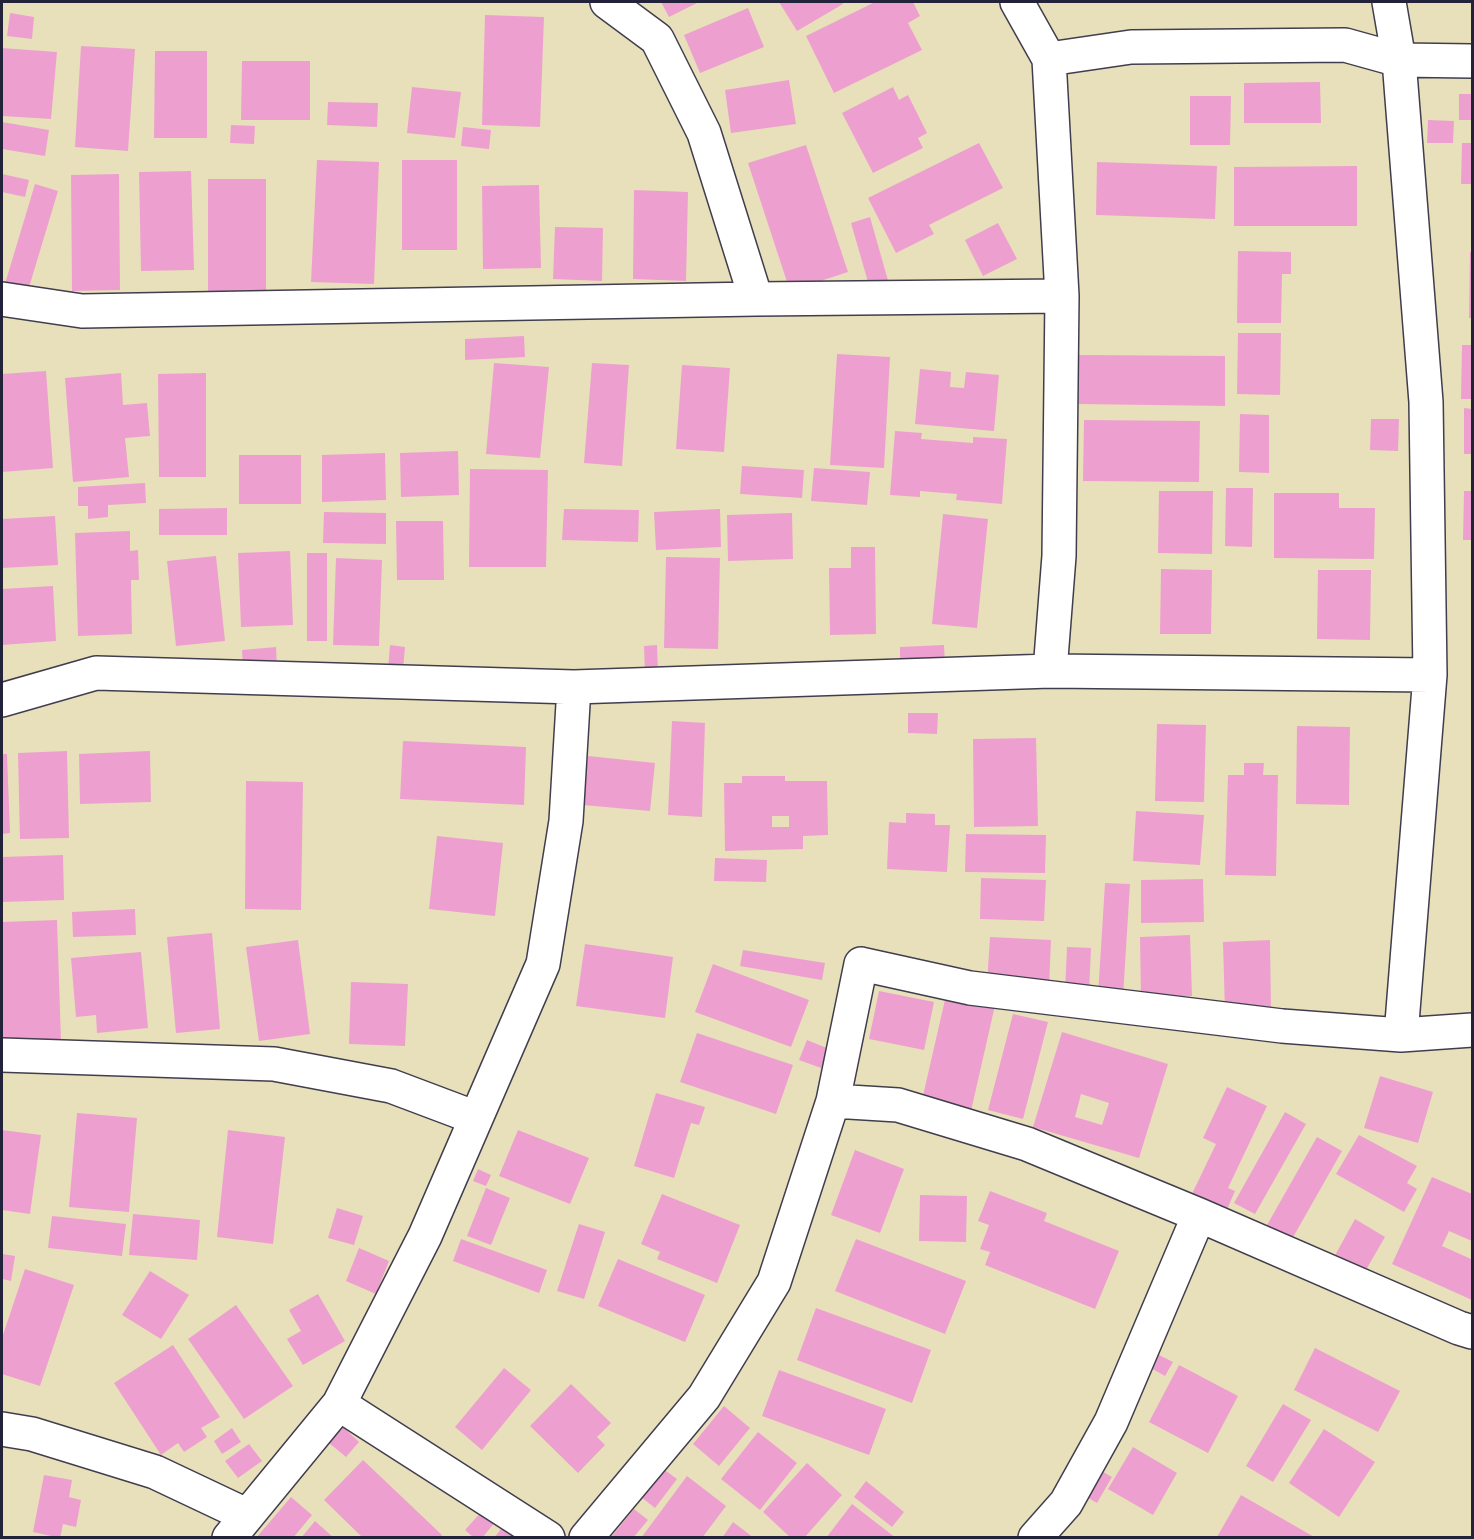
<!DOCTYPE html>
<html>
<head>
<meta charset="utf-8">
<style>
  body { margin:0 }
  #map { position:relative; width:1474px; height:1539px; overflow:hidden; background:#e8e0ba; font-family:Delius,sans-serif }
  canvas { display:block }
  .frame { position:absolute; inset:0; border:3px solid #22223b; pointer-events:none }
</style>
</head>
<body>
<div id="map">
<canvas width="1474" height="1539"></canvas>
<div class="frame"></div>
</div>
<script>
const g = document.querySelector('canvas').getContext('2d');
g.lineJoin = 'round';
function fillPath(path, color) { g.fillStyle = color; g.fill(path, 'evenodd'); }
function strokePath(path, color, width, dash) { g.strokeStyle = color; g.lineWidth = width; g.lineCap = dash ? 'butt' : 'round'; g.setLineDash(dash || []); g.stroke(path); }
const building = new Path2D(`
  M661,2H699L669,17Z
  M779,2H842L843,4L797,31Z
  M875,2H913L920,16L908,23L922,50L834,93L806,36Z
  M748,8L764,47L700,73L684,35Z
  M10,13L34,17L32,39L7,36Z
  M485,15L544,17L540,127L482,125Z
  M81,46L135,49L128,151L75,147Z
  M2,48L57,52L51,119L2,116Z
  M155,51H207V138H154Z
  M242,61H310V120H241Z
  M789,80L796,124L731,133L725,90Z
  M1320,82L1321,123H1244V83Z
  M412,87L461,92L455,138L407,133Z
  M893,87L899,100L908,95L927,133L918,138L923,148L873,173L842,113Z
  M1459,94H1472V120H1459Z
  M1190,96H1231L1230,145H1190Z
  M328,102L378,103L377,127L327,125Z
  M1428,120L1454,121L1453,143H1427Z
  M2,122L49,130L45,156L2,149Z
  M231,125L255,126L254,144L230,143Z
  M463,127L491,130L489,149L461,146Z
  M979,143L1003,188L929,225L934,234L896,253L868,198Z
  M1462,143H1472V184H1461Z
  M806,145L848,272L790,291L748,163Z
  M317,160L379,162L374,284L311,282Z
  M402,160H457V250H402Z
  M1097,162L1217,166L1215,219L1096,215Z
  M1357,166V226H1234V167Z
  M191,171L194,270L141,271L139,172Z
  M2,174L29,180L25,197L2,192Z
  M119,174L120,290L72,291L71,175Z
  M208,179H266V299L208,300Z
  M35,184L58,191L27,294L4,287Z
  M539,185L541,268L483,269L482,186Z
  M634,190L688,192L686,281L633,279Z
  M870,217L889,284L870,289L851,223Z
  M998,223L1017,259L983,276L965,240Z
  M555,227L603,228L602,281L553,279Z
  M1238,251L1291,252V274H1282L1281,323H1237Z
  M1470,252H1472V318H1469Z
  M1238,333H1281L1280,395L1237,394Z
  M524,336L525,357L465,360V339Z
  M1462,345H1472V399H1461Z
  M837,354L890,357L884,468L830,465Z
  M1079,355L1225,356V406L1078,404Z
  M494,363L549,367L540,458L486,454Z
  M592,363L629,365L622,466L584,463Z
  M682,365L730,368L724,452L676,449Z
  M920,369L951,372L950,387L964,388L966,372L999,375L994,431L915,424Z
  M46,371L53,468L2,472V374Z
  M121,373L123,405L147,403L150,436L125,438L129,477L73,482L65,378Z
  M206,373V477H159L158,374Z
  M1464,408L1472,409V454H1464Z
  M1240,414L1269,415V473L1239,472Z
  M1371,419H1399L1398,451L1370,450Z
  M1084,420L1200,421L1199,482L1083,481Z
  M895,431L922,433L921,439L973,443V437L1007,439L1002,504L956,500L957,494L920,491V497L890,495Z
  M458,451L459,495L401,497L400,453Z
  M385,453L386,500L322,502V455Z
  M239,455H301V504H239Z
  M742,466L804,470L802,498L740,494Z
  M814,468L870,472L867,505L811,501Z
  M470,469L548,470L546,567H469Z
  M145,483L146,503L108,505V517L88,519V506H78V487Z
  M1226,488H1253L1252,547L1225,546Z
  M1159,491H1213L1212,554L1158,553Z
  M1464,491H1472V540H1463Z
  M1274,493H1339V508H1375L1374,559L1274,558Z
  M227,508V535H159V509Z
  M564,509L639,510L638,542L562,540Z
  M720,509L721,547L656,550L654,512Z
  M324,512L386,513V544L323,543Z
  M792,513L793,559L728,561L727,515Z
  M943,514L988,519L977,628L932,624Z
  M55,516L58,565L2,568V519Z
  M396,521H443L444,580H397Z
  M130,531V551L138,550L139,580H131L132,634L78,636L75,533Z
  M851,547H875L876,634L830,635L829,568H851Z
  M290,551L293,625L241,627L238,553Z
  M307,553H327V641H307Z
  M216,556L225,641L176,646L167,561Z
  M666,557L720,558L718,649L664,648Z
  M336,558L382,560L379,646L333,645Z
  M1161,569L1212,570L1211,634H1160Z
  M1318,570H1371L1370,640L1317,639Z
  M53,586L56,641L2,645V589Z
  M390,645L405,647L403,670L388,669Z
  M657,645L658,673L645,674L644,646Z
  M944,645L945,666L900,668V647Z
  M276,647L277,667L243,669L242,650Z
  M908,713H938L937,734L908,733Z
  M672,721L705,723L702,817L668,815Z
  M1157,724L1206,725L1204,802L1155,801Z
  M1297,726L1350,727L1349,805L1296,804Z
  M1036,738L1038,826L974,827L973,739Z
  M403,741L526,747L524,805L400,799Z
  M67,751L69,838L20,839L18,753Z
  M150,751L151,802L80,804L79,754Z
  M2,754H7L10,833L2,834Z
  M588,756L655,763L650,811L583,805Z
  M1244,763H1264L1263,775H1278L1276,876L1225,875L1228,775H1244Z
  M742,776H785V781H827L828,835L803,836V849L725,851L724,783H742ZM772,816H789V827H772Z
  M246,781L303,782L301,910L245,909Z
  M1136,811L1204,815L1200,865L1133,861Z
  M906,813L935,814V825H950L947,872L887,869L889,822L906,823Z
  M966,834L1046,835L1045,873L965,872Z
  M437,836L503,843L495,916L429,909Z
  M63,855L64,900L2,902V857Z
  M715,858L767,860L766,882L714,881Z
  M981,878L1046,880L1044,921L980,919Z
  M1203,879L1204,922L1141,923V880Z
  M1105,883L1130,884L1123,997L1098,995Z
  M135,909L136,935L73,937L72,912Z
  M57,920L61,1041L2,1042V922Z
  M212,933L220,1029L176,1033L167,937Z
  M1190,935L1192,996L1141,998L1140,937Z
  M990,937L1051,940L1049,987L987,984Z
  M298,940L310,1034L259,1041L246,947Z
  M1270,940L1271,1011L1225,1013L1223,942Z
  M585,944L673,957L665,1018L576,1006Z
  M1067,947L1091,948L1089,994L1065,993Z
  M743,950L825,963L822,980L740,966Z
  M141,952L148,1028L97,1033L96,1015L76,1017L71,958Z
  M713,964L809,1000L791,1047L695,1012Z
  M351,982L408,984L405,1046L349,1044Z
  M879,991L934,1002L924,1050L869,1039Z
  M947,991L996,1001L971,1111L922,1100Z
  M1013,1014L1048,1022L1023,1119L988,1110Z
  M1062,1032L1168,1064L1139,1158L1033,1127ZM1081,1094L1109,1103L1102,1125L1075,1117Z
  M697,1033L793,1065L776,1114L680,1082Z
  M807,1040L829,1049L821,1068L799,1060Z
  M1380,1076L1433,1092L1418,1143L1364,1128Z
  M1227,1087L1267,1106L1228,1188L1235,1191L1225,1214L1190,1198L1216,1144L1203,1138Z
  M656,1093L705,1107L699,1125L691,1123L674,1178L634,1166Z
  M1285,1112L1306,1124L1255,1214L1234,1203Z
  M77,1113L137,1118L129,1212L69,1207Z
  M2,1130L41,1135L30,1214L2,1210Z
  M228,1130L285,1137L273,1244L217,1237Z
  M518,1130L589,1158L570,1204L499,1176Z
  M1359,1135L1417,1166L1407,1183L1417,1189L1404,1212L1336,1174Z
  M1317,1137L1342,1151L1292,1239L1267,1225Z
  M855,1150L904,1169L880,1233L831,1215Z
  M478,1169L491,1175L486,1186L473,1181Z
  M1432,1177L1472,1194V1241L1449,1231L1442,1246L1471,1259L1472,1255V1300L1392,1264Z
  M486,1188L510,1198L491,1245L467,1236Z
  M990,1191L1047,1213L1044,1221L1119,1251L1095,1309L985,1265L990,1252L980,1249L989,1225L978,1221Z
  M662,1194L740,1225L717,1283L657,1259L660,1252L641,1244Z
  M920,1195L967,1196L966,1242L919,1241Z
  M337,1208L363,1216L354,1245L328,1238Z
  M133,1214L200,1220L197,1260L129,1255Z
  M52,1216L126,1224L122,1256L48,1248Z
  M1355,1219L1385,1237L1363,1275L1333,1259Z
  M579,1224L605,1232L584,1299L557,1291Z
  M461,1239L547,1270L539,1293L453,1261Z
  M856,1239L966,1281L945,1334L835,1291Z
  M359,1248L389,1261L376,1294L346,1281Z
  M2,1254L15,1256L11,1281L2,1279Z
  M618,1259L705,1295L685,1342L598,1306Z
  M25,1269L74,1285L40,1386L2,1374V1338Z
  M150,1271L189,1295L161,1339L122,1315Z
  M318,1294L345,1341L303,1365L287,1339L301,1331L289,1310Z
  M236,1305L293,1386L244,1419L188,1339Z
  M816,1308L931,1350L912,1403L797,1360Z
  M173,1345L220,1417L201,1428L207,1437L184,1452L178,1443L161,1455L114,1383Z
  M1315,1348L1400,1391L1378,1432L1294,1390Z
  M1157,1354L1173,1362L1165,1376L1149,1367Z
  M1179,1365L1238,1396L1208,1453L1149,1422Z
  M504,1368L531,1390L482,1450L455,1427Z
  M779,1370L886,1409L869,1455L762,1416Z
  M571,1384L611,1423L597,1437L605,1445L578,1473L530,1426Z
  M1283,1404L1311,1420L1273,1482L1246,1466Z
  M724,1406L750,1428L719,1466L693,1444Z
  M343,1427L359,1442L346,1457L329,1443Z
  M232,1428L241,1442L222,1454L214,1441Z
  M1324,1429L1375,1462L1339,1517L1289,1483Z
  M758,1432L797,1463L760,1510L721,1479Z
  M249,1444L262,1461L238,1478L225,1461Z
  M1133,1447L1177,1473L1153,1515L1108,1489Z
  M363,1460L442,1535L440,1538H363L324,1500Z
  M807,1463L842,1495L804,1538H791L763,1512Z
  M1093,1466L1112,1477L1097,1503L1078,1492Z
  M662,1468L677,1479L655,1508L641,1497Z
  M44,1475L72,1480L69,1497L81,1500L76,1527L63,1524L60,1538L33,1532Z
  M687,1476L726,1506L702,1538H641Z
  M866,1481L904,1512L892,1527L854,1497Z
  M1241,1495L1316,1538L1217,1537Z
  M291,1497L312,1515L293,1538H256Z
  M852,1504L896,1538H826Z
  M634,1509L648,1520L633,1538H613L612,1536Z
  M483,1510L496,1521L482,1538H474L465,1530Z
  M315,1521L334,1538H301Z
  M733,1522L754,1538H722Z
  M504,1525L520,1538H494Z`);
const minor = new Path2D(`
  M607,2L657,39L704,133L756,299
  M1017,2L1049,59L1062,296L1059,556L1050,671
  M1389,2L1399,60L1426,402L1430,675L1401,1035
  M1049,59L1131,47L1345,45L1399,60L1472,61
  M2,299L82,311L756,299L1062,296
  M2,700L96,673L574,687L1050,671L1430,675
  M2,1055L274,1064L391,1086L476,1118
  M833,1101L898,1105L1027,1144L1199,1215L1459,1328L1472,1332
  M339,1404L548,1538
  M2,1429L32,1434L155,1472L246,1515
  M229,1538L339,1404L425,1236L543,964L566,821L574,687
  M586,1538L704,1397L774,1282L833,1101L861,964L970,988L1282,1026L1401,1035L1472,1030
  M1035,1538L1066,1503L1111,1422L1199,1215`);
fillPath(building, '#eda0cf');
strokePath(minor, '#403e4e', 36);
strokePath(minor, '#fff', 33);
</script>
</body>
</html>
